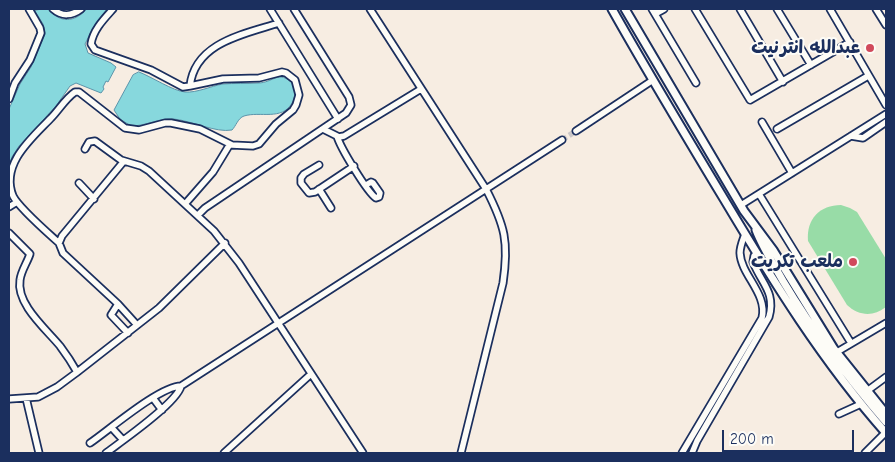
<!DOCTYPE html>
<html>
<head>
<meta charset="utf-8">
<style>
  body { margin:0 }
  #map { position:relative; width:895px; height:462px; overflow:hidden; background:#f7ede2; font-family:"Comic Neue",sans-serif }
  canvas { display:block }
  .frame { position:absolute; inset:0; border:10px solid #1b2f5e; pointer-events:none }
  .scale { position:absolute; left:722px; top:430px; width:132px; height:22px; box-sizing:border-box; border:2px solid #1b2f5e; border-top:0; padding-left:6px; font-size:15px; line-height:18px; white-space:nowrap; color:#1b2f5e; -webkit-text-stroke:4px #fdfcf7; paint-order:stroke }
</style>
</head>
<body>
<div id="map">
<canvas width="895" height="462"></canvas>
<div class="frame"></div>
<div class="scale">200 m</div>
</div>
<script>
const g = document.querySelector('canvas').getContext('2d');
g.lineJoin = 'round';
function fillPath(path, color) { g.fillStyle = color; g.fill(path, 'evenodd'); }
function strokePath(path, color, width, dash) { g.strokeStyle = color; g.lineWidth = width; g.lineCap = dash ? 'butt' : 'round'; g.setLineDash(dash || []); g.stroke(path); }
function drawText(font, color, halo, rows, align = 'center') {
  g.font = font + ' "Comic Neue","Playpen Sans Arabic",sans-serif'; g.lineWidth = 4; g.setLineDash([]); g.textBaseline = 'middle'; g.strokeStyle = halo; g.fillStyle = color; for (const [text, x, y, turn = 0] of rows) {
    g.save(); g.translate(x, y); g.rotate((+turn || 0) * Math.PI / 180); g.textAlign = isNaN(turn) ? turn : align; if (halo) g.strokeText(text, 0, 0); g.fillText(text, 0, 0); g.restore();
  }
}
const green = new Path2D(`
  M841,205L850,208L857,212L886,259V307C873,317 859,316 847,305L808,241C806,219 820,205 841,205Z`);
const water = new Path2D(`
  M41,9H48C60,23 74,23 87,9H107L93,28L85,44L88,53L111,63L116,67L108,82L106,81L103,87L104,89L101,93L76,83L70,86L56,106L19,146L12,157L9,166V109L20,84L31,67L45,34L43,24L35,11Z
  M139,72C152,77 173,91 185,92C197,93 211,86 223,84C234,83 246,84 258,83C273,83 279,69 293,84C295,90 296,97 292,103C282,121 260,111 244,116C238,118 236,126 232,130C216,133 192,121 174,119C159,118 146,126 131,126L120,119L114,110L133,75Z`);
const minorTunnel = new Path2D(`
  M562,140L576,131`);
const minor = new Path2D(`
  M53,9C62,17 72,16 81,9
  M113,9C104,19 93,30 91,44L95,50L151,70L183,87L190,86C195,42 245,34 279,23
  M270,9L338,119
  M370,9L486,189C505,226 509,242 503,283L461,453
  M652,9L696,83
  M695,9L750,100L850,42
  M740,9L783,82
  M777,9L811,65
  M830,9L886,105
  M876,9L886,25
  M655,14L664,9
  M9,99L15,83L30,60L41,33L40,28L29,9
  M762,122L792,173
  M323,129L339,137L344,136L421,89
  M777,129L868,76
  M576,131L653,80
  M337,136C340,147 367,192 376,198L379,197L380,193L373,183L371,182L366,185
  M851,136L863,138L886,122
  M85,149L89,142L95,141L121,160L141,166L149,171L214,231L239,263L363,453
  M124,161L62,236L59,243L63,253L118,304L137,325
  M319,165L304,174L301,178V183L309,193L315,192L354,166
  M79,183L94,199
  M319,189L331,208
  M759,194L851,343
  M185,204L213,172L230,144
  M741,205L886,114
  M9,207L17,202
  M198,215L205,208L346,113L351,105L349,97L294,9
  M9,233L30,254C27,263 21,271 20,280C16,304 46,329 60,346C66,354 72,363 77,372
  M59,243C48,233 19,208 13,196C0,164 32,138 51,118C59,110 65,99 75,92H79L125,128L139,130L165,123H171L200,129L232,145L253,146L259,144L276,124L293,110L296,105L299,95L295,80L286,73L282,72L259,78L223,79L190,86
  M118,304L111,315L128,333
  M837,352L886,323
  M867,391L886,377
  M26,398L39,453
  M153,398L162,410
  M9,399L38,397L57,387L76,373L159,308L225,243
  M839,414L861,404
  M112,428L123,440
  M90,443C109,430 160,386 181,386L562,140
  M106,453C122,441 177,403 181,386
  M224,453L311,374
  M682,453L762,318C768,294 741,275 740,253C740,246 743,240 745,234
  M692,453L697,441L769,317C776,292 761,283 753,262L754,256L757,253
  M865,453L886,432`);
const major = new Path2D(`
  M612,9C648,73 686,136 724,199C773,281 823,362 886,433
  M625,9L744,211L773,250L834,349L886,414
  M756,230C763,248 774,265 783,281C813,331 848,378 886,422`);
const markers = [
  [870,48,5,"#d1495b"],
  [853,262,5,"#d1495b"]
];
const poiNames = [
  ["عبدالله انترنيت",860,48],
  ["ملعب تكريت",843,262]
];
fillPath(green, '#98dca7');
fillPath(water, '#87d8dd');
strokePath(water, '#5c94aa', 1);
strokePath(minorTunnel, '#cbc7c8', 5.5, [5.5, 3]);
strokePath(minor, '#1b2f5e', 9);
strokePath(major, '#1b2f5e', 11);
strokePath(minor, '#fdfcf7', 5.5);
strokePath(major, '#fdfcf7', 7);
for (const [x, y, r, color] of markers) { const dot = new Path2D(); dot.arc(x, y, r, 0, 2 * Math.PI); g.fillStyle = color; g.fill(dot); strokePath(dot, '#fdfcf7', 2); }
drawText('bold 18px', '#1b2f5e', '#fdfcf7', poiNames, 'right');
</script>
</body>
</html>
